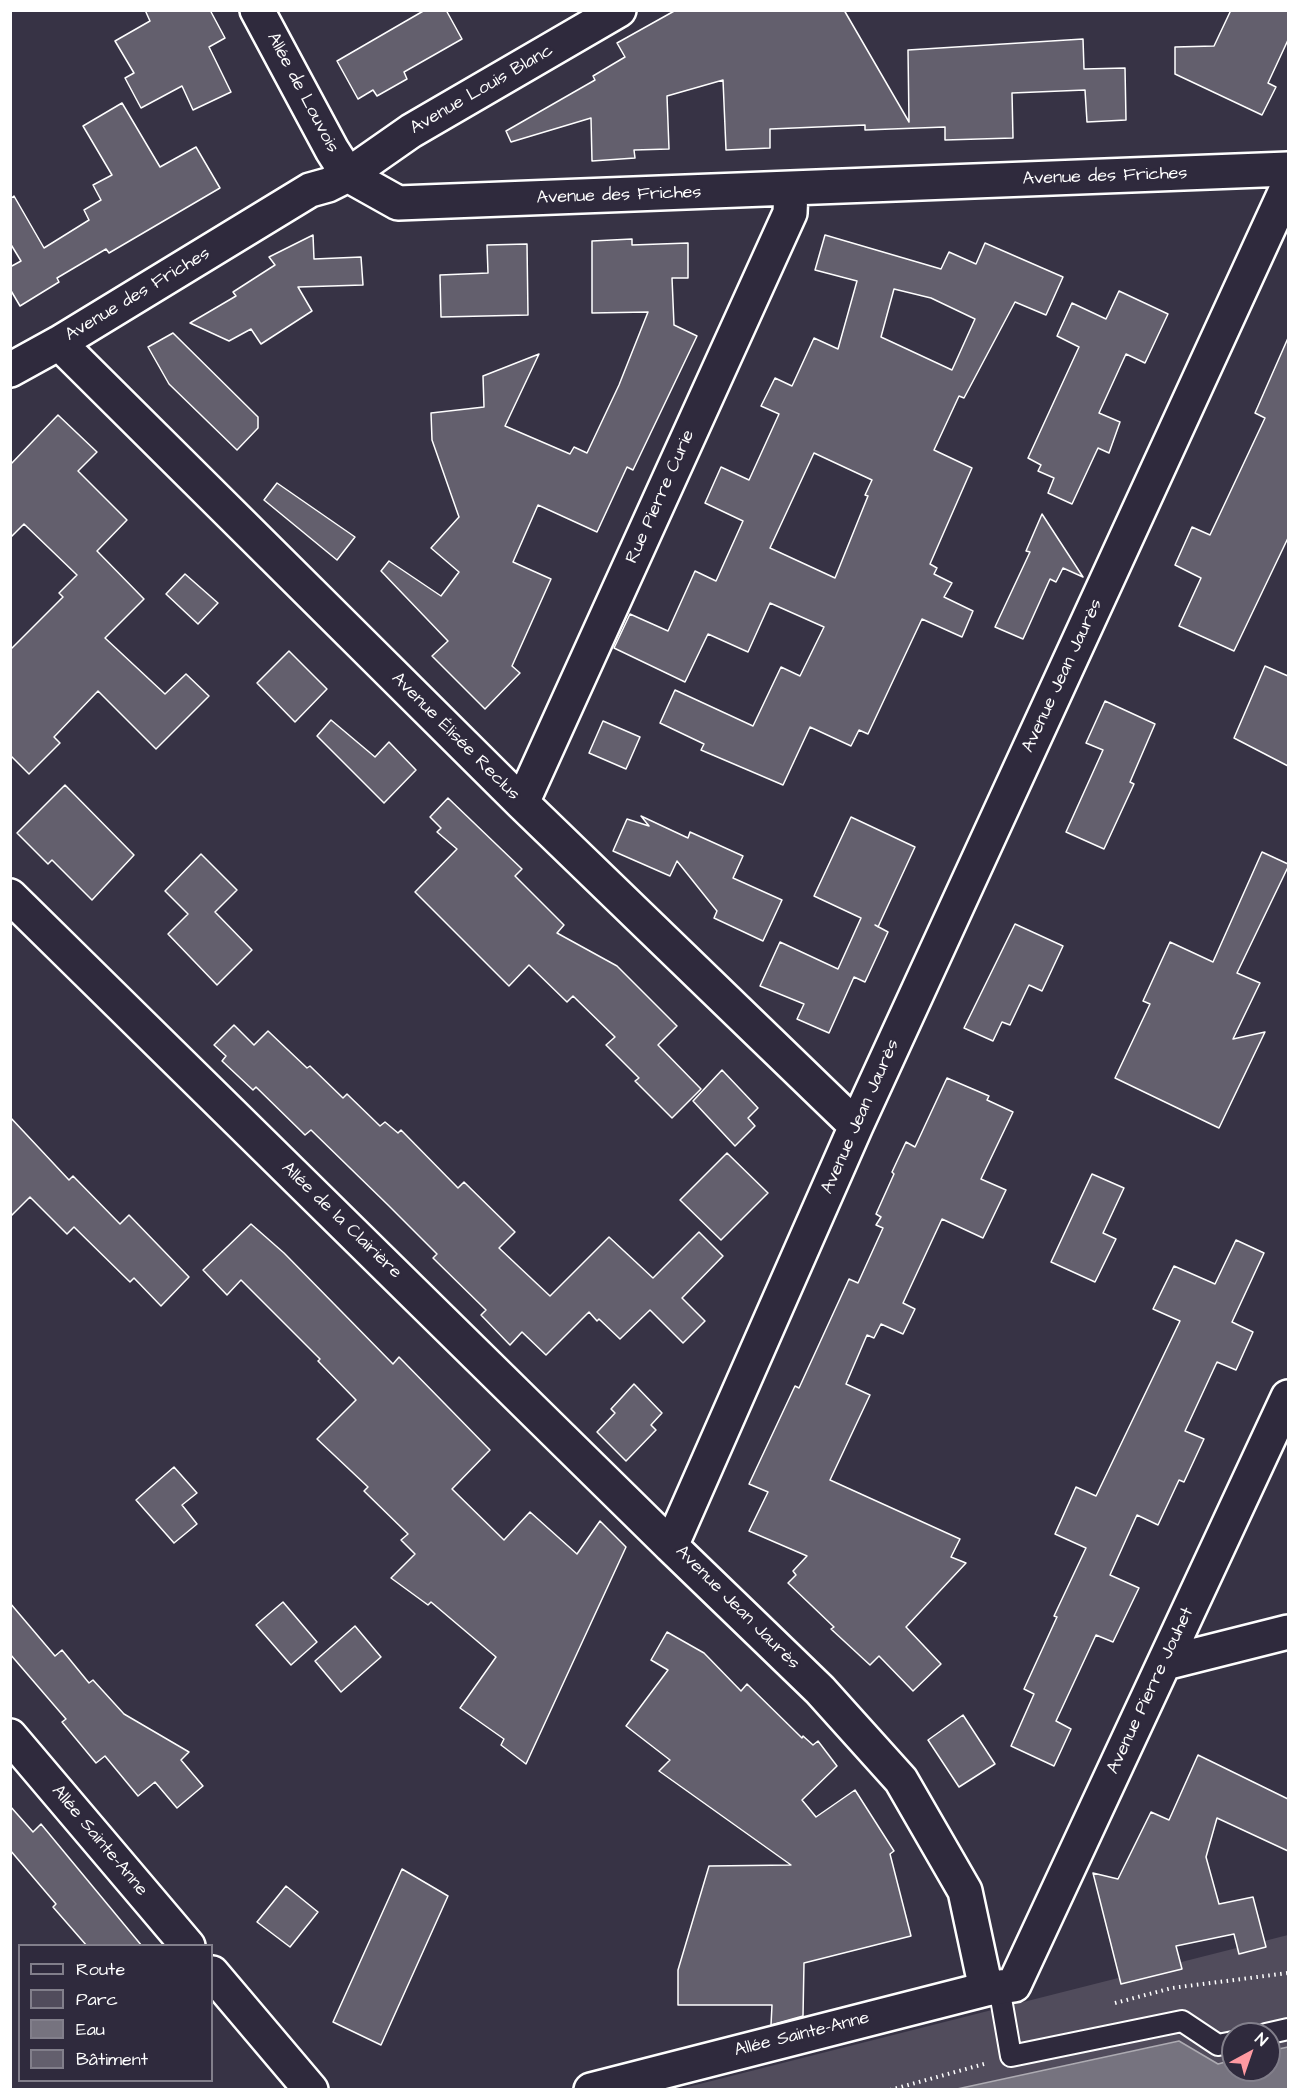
<!DOCTYPE html>
<html>
<head>
<meta charset="utf-8">
<style>
  body { margin:0 }
  #map { position:relative; width:1299px; height:2100px; overflow:hidden; background:#373345; font-family:"Architects Daughter",sans-serif }
  canvas { display:block }
  .frame { position:absolute; inset:0; border:12px solid #fff; pointer-events:none }
  .legend { position:absolute; left:18px; top:1944px; width:195px; height:138px; box-sizing:border-box; background:#2f2a3d; border:2px solid #827f8b; margin:0; padding:8px 10px; list-style:none; font-size:18px; color:#fff }
  .legend li { display:flex; align-items:center; gap:12px; height:30px }
  .legend b { width:30px; border:2px solid #827f8b }
  .north { position:absolute; left:1221px; top:2022px; width:60px; height:60px; box-sizing:border-box; background:#2f2a3d; border:2px solid #827f8b; border-radius:50%; rotate:40deg; font-size:16px; font-weight:700; line-height:24px; text-align:center; color:#fff }
  .north::after { content:''; display:block; margin:auto; width:21px; height:27px; background:#ff9aa2; clip-path:polygon(50% 0,100% 100%,50% 72%,0 100%) }
</style>
</head>
<body>
<div id="map">
<canvas width="1299" height="2100"></canvas>
<div class="frame"></div>
<ul class="legend">
<li><b style="height:8px;background:#2f2a3d"></b>Route</li>
<li><b style="height:16px;background:#514c5c"></b>Parc</li>
<li><b style="height:16px;background:#76737f"></b>Eau</li>
<li><b style="height:16px;background:#635f6d"></b>Bâtiment</li>
</ul>
<div class="north">N</div>
</div>
<script>
const g = document.querySelector('canvas').getContext('2d');
g.lineJoin = 'round';
function fillPath(path, color) { g.fillStyle = color; g.fill(path, 'evenodd'); }
function strokePath(path, color, width, dash) { g.strokeStyle = color; g.lineWidth = width; g.lineCap = dash ? 'butt' : 'round'; g.setLineDash(dash || []); g.stroke(path); }
function drawText(font, color, halo, rows, align = 'center') {
  g.font = font + ' "Architects Daughter",sans-serif'; g.lineWidth = 5; g.setLineDash([]); g.textBaseline = 'middle'; g.strokeStyle = halo; g.fillStyle = color; for (const [text, x, y, turn = 0] of rows) {
    g.save(); g.translate(x, y); g.rotate((+turn || 0) * Math.PI / 180); g.textAlign = isNaN(turn) ? turn : align; if (halo) g.strokeText(text, 0, 0); g.fillText(text, 0, 0); g.restore();
  }
}
const green = new Path2D(`
  M1288,1935V2047L1269,2051V2034H1233V2060L1218,2064L1179,2041L957,2089L676,2090Z`);
const water = new Path2D(`
  M1179,2041L1218,2064L1233,2060V2070H1269V2051L1288,2047V2089H957Z`);
const building = new Path2D(`
  M145,10H210L225,38L209,47L231,92L193,110L182,86L141,108L125,78L134,73L115,41L150,21Z
  M425,10H446L462,39L404,72L407,79L377,96L373,90L358,99L337,61Z
  M676,10H844L909,122L908,50L1083,39L1084,69L1125,68L1126,120L1087,122L1085,90L1012,93L1013,138L945,140V127L865,130V125L770,129V148L726,150L723,80L667,96L669,149L634,150L635,158L592,161L591,118L511,142L506,131L595,80L593,76L625,57L617,43Z
  M1231,10H1288V40L1268,83L1276,87L1262,115L1175,74V47L1214,46Z
  M122,103L160,167L196,147L220,188L109,253L106,249L57,278L59,282L20,306L10,289V267L21,261L10,243V199L14,196L44,248L89,220L84,210L101,200L93,185L112,175L83,126Z
  M313,235L314,259L361,257L363,285L298,287L312,311L261,344L251,329L229,341L190,323L236,296L233,292L275,265L269,257Z
  M825,235L941,269L949,252L976,264L985,243L1063,277L1046,315L1015,302L964,398L959,396L934,450L972,468L930,564L937,568L934,574L952,583L944,597L973,611L962,637L922,619L868,734L859,730L851,746L810,727L783,785L701,750L704,744L660,723L675,690L753,726L781,667L800,676L824,627L770,603L748,652L708,634L685,682L614,648L630,614L668,631L695,571L716,581L743,521L705,503L721,467L749,480L779,414L761,406L775,378L792,386L814,338L838,349L857,281L815,270ZM894,289L931,298L975,319L952,370L881,337ZM814,453L872,480L865,495L868,496L835,578L770,548Z
  M632,239V245L688,243V278H672L674,325L697,336L633,470L627,467L597,532L538,505L513,562L551,579L512,666L520,673L485,709L432,656L448,641L381,571L389,561L441,596L459,572L431,548L459,517L432,440L431,413L484,407L483,376L539,354L505,426L570,454L574,447L587,453L619,385L648,312L592,313V241Z
  M527,244L528,315L441,317L440,275L488,273L487,245Z
  M1119,291L1168,314L1145,363L1126,354L1099,413L1120,422L1109,453L1098,448L1072,504L1048,493L1054,478L1038,471L1041,465L1028,458L1079,347L1057,336L1072,303L1106,319Z
  M173,333L258,417V428L237,450L169,384L148,347Z
  M1288,338V538L1234,651L1179,626L1201,578L1175,565L1192,527L1210,535L1265,418L1255,413Z
  M58,415L97,452L78,471L127,520L97,551L144,599L105,638L165,694L186,674L209,696L156,749L98,691L54,737L60,743L29,774L10,755V650L63,597L59,593L77,575L24,524L10,538V465Z
  M277,483L355,537L337,560L264,500Z
  M1042,514L1083,577L1063,568L1056,582L1050,579L1023,639L995,627L1030,552L1026,551Z
  M185,574L218,603L198,624L166,594Z
  M289,651L327,689L295,722L257,683Z
  M1265,666L1288,676V766L1234,738Z
  M1105,701L1155,724L1130,782L1134,784L1104,849L1066,832L1103,750L1086,743Z
  M331,720L375,757L389,742L416,770L384,803L317,736Z
  M603,721L640,737L626,769L589,753Z
  M65,785L134,855L92,900L52,860L48,864L17,833Z
  M448,798L522,869L515,876L564,925L557,933L617,966L677,1026L658,1045L701,1089L672,1118L635,1081L639,1078L606,1045L615,1037L573,996L567,1002L529,965L509,986L415,892L457,849L437,832L441,828L430,817Z
  M641,816L688,838L690,832L743,856L733,878L782,900L763,941L714,918L717,911L677,861L670,876L613,851L627,819L649,826Z
  M851,817L915,847L878,927L875,925L888,932L865,982L854,977L829,1033L797,1019L804,1004L760,986L780,942L838,969L861,918L814,896Z
  M1262,852L1288,864V867L1237,973L1260,983L1233,1039L1265,1032L1219,1128L1115,1078L1150,1004L1143,1001L1170,942L1213,962Z
  M201,854L237,890L215,912L252,950L217,985L168,934L188,914L165,891Z
  M1015,924L1063,946L1042,991L1029,985L1010,1025L1002,1022L993,1041L964,1028Z
  M234,1025L254,1045L268,1031L307,1068L310,1066L343,1098L347,1094L380,1126L385,1122L398,1133L401,1130L458,1188L464,1182L515,1232L499,1248L550,1296L609,1237L653,1278L699,1232L723,1256L682,1298L705,1321L683,1343L650,1310L620,1339L599,1319L597,1321L589,1312L546,1355L522,1332L510,1345L481,1315L486,1310L433,1258L437,1254L388,1205L311,1130L305,1135L256,1087L253,1090L222,1061L226,1056L214,1045Z
  M722,1070L758,1108L748,1118L755,1126L735,1146L693,1101Z
  M947,1078L989,1096L987,1100L1013,1112L981,1179L1006,1190L983,1238L942,1219L903,1303L915,1309L903,1334L881,1324L874,1338L867,1335L846,1384L870,1395L830,1480L960,1539L951,1557L966,1563L906,1627L941,1664L913,1691L879,1656L870,1665L831,1629L834,1627L788,1583L796,1575L793,1571L807,1556L749,1531L768,1492L749,1484L795,1386L799,1388L849,1279L858,1283L883,1228L876,1225L881,1217L876,1214L894,1174L892,1172L906,1142L915,1147Z
  M10,1117L69,1180L73,1176L120,1224L129,1215L189,1277L161,1306L134,1278L130,1282L74,1227L67,1234L30,1197L10,1217Z
  M727,1153L768,1193L721,1240L680,1200Z
  M1092,1174L1124,1188L1103,1233L1116,1239L1095,1282L1051,1262Z
  M251,1224L284,1253L393,1364L399,1357L490,1450L452,1489L504,1540L530,1512L577,1554L600,1521L626,1547L526,1764L501,1745L504,1739L460,1708L496,1657L431,1602L428,1605L391,1578L415,1554L401,1540L408,1534L364,1491L368,1487L317,1439L356,1400L318,1361L320,1359L241,1280L227,1295L203,1270Z
  M1236,1240L1264,1253L1232,1322L1253,1332L1236,1370L1217,1362L1185,1431L1204,1439L1184,1482L1179,1480L1158,1525L1137,1515L1110,1575L1139,1588L1113,1642L1096,1635L1056,1721L1071,1729L1054,1766L1011,1746L1034,1694L1024,1689L1057,1617L1054,1616L1086,1548L1055,1534L1076,1487L1096,1496L1180,1321L1153,1309L1174,1266L1215,1284Z
  M634,1384L662,1413L651,1425L656,1430L626,1461L597,1432L615,1413L611,1409Z
  M174,1467L197,1493L182,1505L197,1524L174,1543L136,1500Z
  M283,1602L317,1642L291,1665L256,1625Z
  M10,1603L55,1656L62,1650L89,1683L93,1680L124,1714L189,1752L181,1760L203,1786L177,1808L155,1782L138,1796L105,1756L96,1763L62,1722L66,1719L10,1654Z
  M355,1626L381,1657L341,1692L315,1661Z
  M667,1632L704,1653L741,1691L747,1684L802,1738L803,1736L813,1745L818,1741L837,1766L802,1800L816,1817L855,1790L894,1851L890,1854L911,1936L804,1963L803,2016L771,2025L772,2005H678V1970L709,1866L791,1865L659,1771L670,1760L626,1726L668,1670L651,1660Z
  M963,1715L995,1764L959,1787L928,1740Z
  M1198,1755L1288,1799V1851L1217,1818L1206,1857L1219,1904L1253,1897L1266,1947L1239,1954L1234,1934L1176,1946L1182,1969L1121,1984L1093,1873L1118,1879L1151,1812L1169,1820Z
  M10,1806L33,1832L41,1824L142,1946H87L53,1907L56,1904L10,1850Z
  M402,1869L448,1896L381,2045L333,2022Z
  M286,1886L318,1912L290,1947L257,1922Z`);
const path = new Path2D(`
  M1115,2003L1172,1988L1288,1973
  M890,2090L984,2064`);
const service = new Path2D(`
  M999,1987L1011,2056L1182,2021L1218,2045L1233,2042
  M1266,2034L1288,2029`);
const minor = new Path2D(`
  M257,10L332,150L348,175L411,131L619,10
  M59,343L522,803L856,1126
  M10,370L59,343L310,190L328,185L348,175L398,203L1288,169
  M522,803L790,213L791,189
  M10,896L671,1546
  M1165,1663L1288,1632
  M10,1736L188,1946
  M212,1973L311,2090
  M986,1989L965,1891L901,1780L820,1690L671,1546L856,1126L1288,186
  M591,2090L986,1989L1014,1985L1288,1397`);
const streetNames = [
  ["Avenue Louis Blanc",482,90,-30],
  ["Allée de Louvois",302,93,62],
  ["Avenue des Friches",1105,177,-2],
  ["Avenue des Friches",619,196,-2],
  ["Avenue des Friches",138,295,-31],
  ["Rue Pierre Curie",661,497,-66],
  ["Avenue Jean Jaurès",1063,676,-65],
  ["Avenue Élisée Reclus",455,737,45],
  ["Avenue Jean Jaurès",861,1117,-66],
  ["Allée de la Clairière",341,1221,44],
  ["Avenue Jean Jaurès",737,1608,45],
  ["Avenue Pierre Jouhet",1151,1691,-65],
  ["Allée Sainte-Anne",99,1841,50],
  ["Allée Sainte-Anne",802,2035,-14]
];
fillPath(green, '#514c5c');
fillPath(water, '#76737f');
strokePath(water, '#adabb2', 1.5);
fillPath(building, '#635f6d');
strokePath(building, '#fff', 1.5);
strokePath(service, '#fff', 24);
strokePath(minor, '#fff', 38);
strokePath(path, '#fff', 4, [1.5, 4.5]);
strokePath(service, '#2f2a3d', 20);
strokePath(minor, '#2f2a3d', 33);
drawText('18px', '#fff', '#2f2a3d', streetNames);
</script>
</body>
</html>
